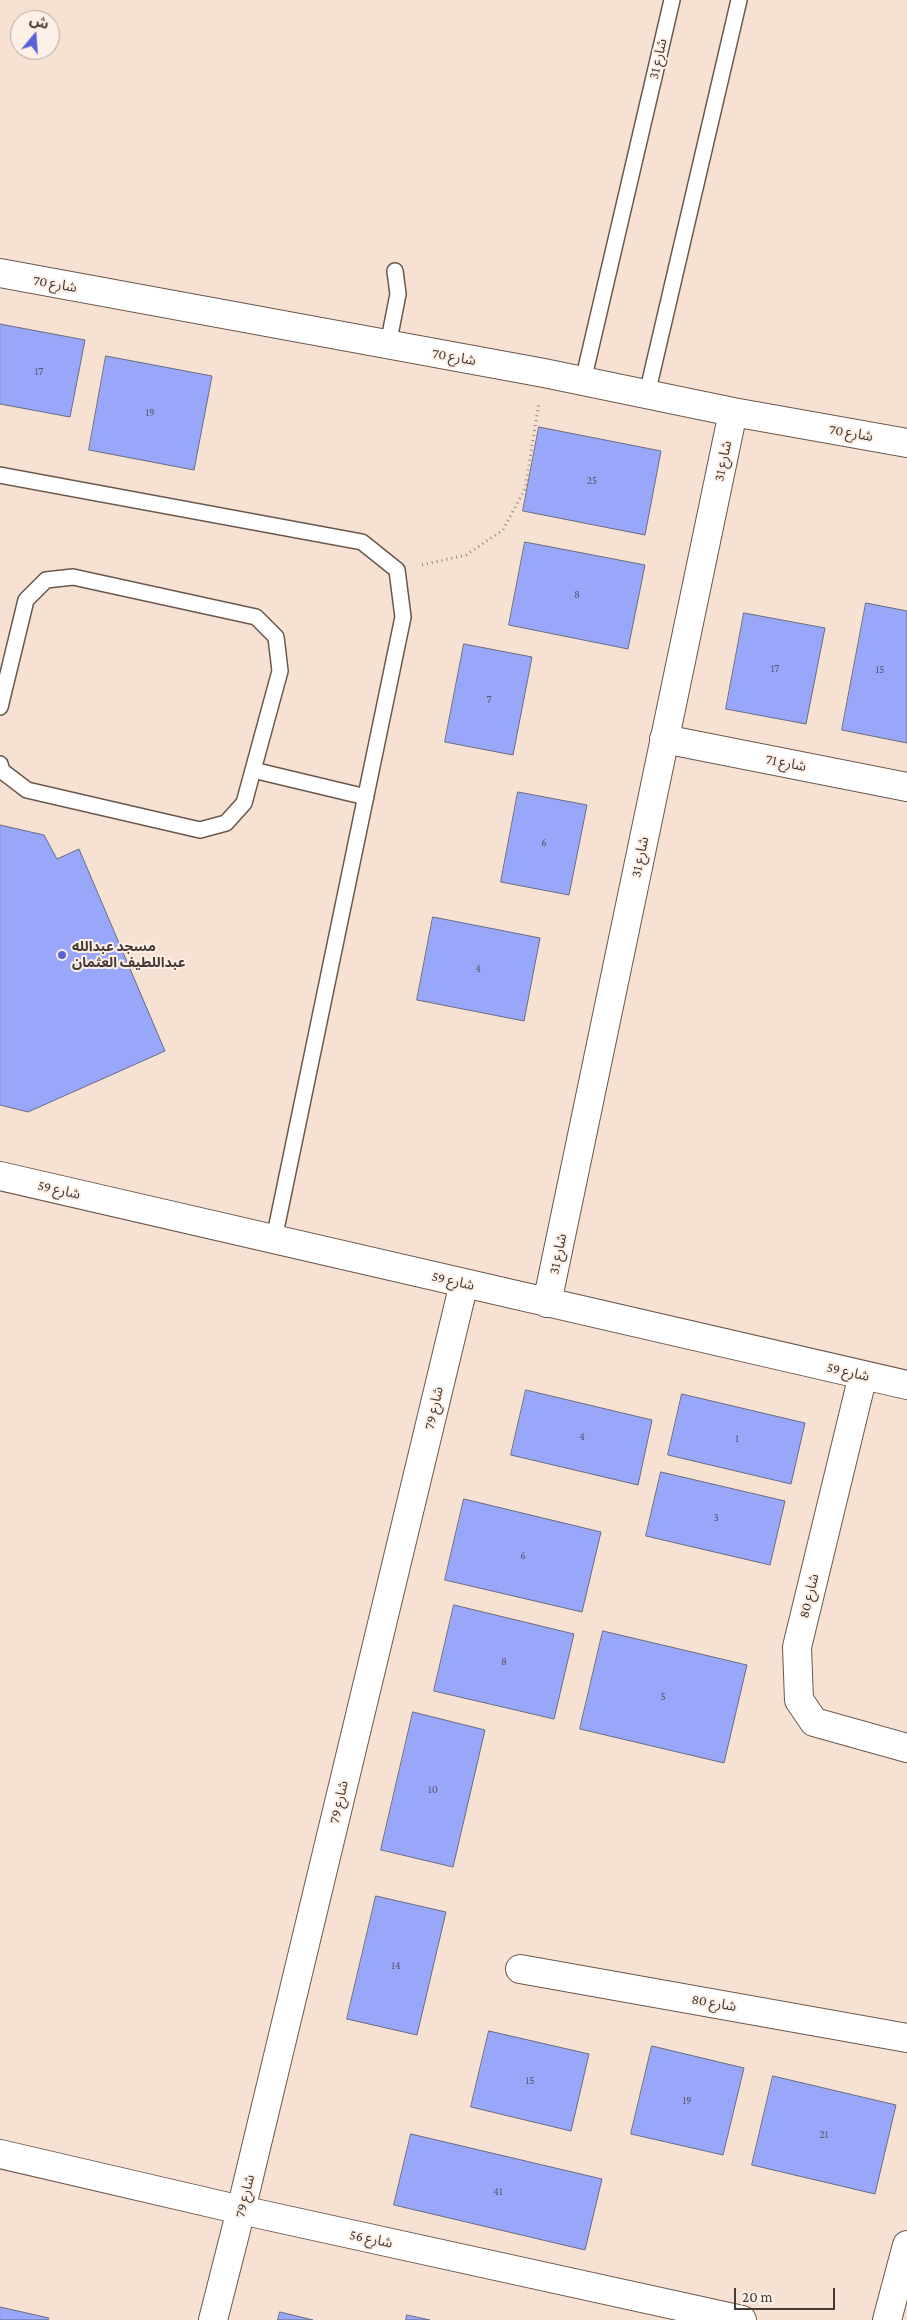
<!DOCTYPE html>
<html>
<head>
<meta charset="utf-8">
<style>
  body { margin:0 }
  #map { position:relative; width:907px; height:2320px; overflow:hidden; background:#f7e1d2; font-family:"Crimson Pro","Noto Sans Arabic",serif }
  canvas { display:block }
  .north { position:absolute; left:10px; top:10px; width:50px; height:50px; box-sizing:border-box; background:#fef0e7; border:1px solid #b3a89f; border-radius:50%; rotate:18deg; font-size:14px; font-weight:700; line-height:20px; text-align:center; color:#433b34 }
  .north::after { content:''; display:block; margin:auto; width:18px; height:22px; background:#5961d8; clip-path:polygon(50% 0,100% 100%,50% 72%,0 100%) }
  .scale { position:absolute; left:734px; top:2288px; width:101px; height:22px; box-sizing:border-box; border:2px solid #433b34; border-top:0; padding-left:6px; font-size:15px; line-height:18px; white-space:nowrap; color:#433b34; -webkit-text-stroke:4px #fef0e7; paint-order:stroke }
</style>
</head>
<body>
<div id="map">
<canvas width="907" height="2320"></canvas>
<div class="north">ش</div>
<div class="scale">20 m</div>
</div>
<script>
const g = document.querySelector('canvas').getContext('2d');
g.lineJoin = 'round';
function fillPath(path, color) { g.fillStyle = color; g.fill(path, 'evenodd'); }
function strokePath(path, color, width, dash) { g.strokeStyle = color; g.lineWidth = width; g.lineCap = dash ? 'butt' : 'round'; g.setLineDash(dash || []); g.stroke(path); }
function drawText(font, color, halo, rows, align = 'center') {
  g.font = font + ' "Crimson Pro","Noto Sans Arabic",serif'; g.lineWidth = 4; g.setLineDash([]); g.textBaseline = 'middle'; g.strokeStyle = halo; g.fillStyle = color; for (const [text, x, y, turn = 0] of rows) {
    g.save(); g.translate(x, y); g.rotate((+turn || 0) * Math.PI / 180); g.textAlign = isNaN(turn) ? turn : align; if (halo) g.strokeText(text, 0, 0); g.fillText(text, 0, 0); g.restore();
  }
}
const building = new Path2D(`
  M0,324L85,340L70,417L0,404Z
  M106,356L212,376L194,470L89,450Z
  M539,427L661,451L645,535L523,511Z
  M525,542L645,565L628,649L509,625Z
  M866,603L907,611V743L842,730Z
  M744,613L825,628L806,724L726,709Z
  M464,644L532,657L513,755L445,742Z
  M518,792L587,805L569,895L501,882Z
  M0,825L44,835L57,859L79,849L165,1051L28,1112L0,1105Z
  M433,917L540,938L524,1021L417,1000Z
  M526,1390L652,1420L638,1485L511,1455Z
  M682,1394L805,1423L791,1484L668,1455Z
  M661,1472L785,1501L770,1565L646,1536Z
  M464,1499L601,1532L582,1612L445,1580Z
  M454,1605L574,1634L554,1719L434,1691Z
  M603,1631L747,1665L724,1763L580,1729Z
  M413,1712L485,1730L453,1867L381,1850Z
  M376,1896L446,1912L417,2035L347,2019Z
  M489,2031L589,2054L571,2131L471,2107Z
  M652,2046L744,2068L723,2155L631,2134Z
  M773,2076L896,2105L875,2194L752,2165Z
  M411,2134L602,2179L585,2250L394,2205Z
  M0,2307L49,2318L48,2320H0Z
  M280,2312L313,2320H278Z
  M407,2315L430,2320H406Z`);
const path = new Path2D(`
  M422,565L466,555L503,530L525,489L539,403`);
const service = new Path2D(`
  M388,345L398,294L395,271
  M583,381L672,0
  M647,394L739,0
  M0,475L362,542L397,570L403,617L274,1239
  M0,707L26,600L46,580L73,577L256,617L276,637L280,671L244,803L226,823L200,830L27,790L2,771L0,764
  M253,770L366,797`);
const minor = new Path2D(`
  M0,273L544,373L733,412L907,443
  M664,739L907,787
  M0,1176L907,1385
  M547,1303L733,412
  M863,1375L797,1647L799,1700L814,1722L907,1748
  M520,1969L907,2038
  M0,2154L241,2210L742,2320
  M213,2320L241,2210L464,1283
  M887,2320L907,2245`);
const markers = [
  [62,955,5,"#5961d8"]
];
const numberNames = [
  ["17",39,372],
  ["19",150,413],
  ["25",592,481],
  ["8",577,595],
  ["17",775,669],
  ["15",880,670],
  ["7",489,700],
  ["6",544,843],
  ["4",478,969],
  ["4",582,1437],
  ["1",737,1439],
  ["3",716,1518],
  ["6",523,1556],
  ["8",504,1662],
  ["5",663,1697],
  ["10",433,1790],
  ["14",396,1966],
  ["15",530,2081],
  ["19",687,2101],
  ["21",824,2135],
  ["41",498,2192]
];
const streetNames = [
  ["شارع 31",658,59,-77],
  ["شارع 70",55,284,10],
  ["شارع 70",454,357,10],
  ["شارع 70",851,433,10],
  ["شارع 31",723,461,-78],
  ["شارع 71",786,763,11],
  ["شارع 31",640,857,-78],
  ["شارع 59",59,1190,13],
  ["شارع 31",558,1254,-78],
  ["شارع 59",453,1281,13],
  ["شارع 59",848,1372,13],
  ["شارع 79",434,1408,-77],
  ["شارع 80",809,1596,-76],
  ["شارع 79",339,1802,-77],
  ["شارع 80",714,2003,10],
  ["شارع 79",245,2196,-76],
  ["شارع 56",371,2239,12]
];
const poiNames = [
  ["مسجد عبدالله",72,947],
  ["عبداللطيف العثمان",72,963]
];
fillPath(building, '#99a7fb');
strokePath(building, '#686c81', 1);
strokePath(service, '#6a584b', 18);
strokePath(minor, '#6a584b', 30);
strokePath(path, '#97887e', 3, [1, 4]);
strokePath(service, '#fff', 15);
strokePath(minor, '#fff', 28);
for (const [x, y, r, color] of markers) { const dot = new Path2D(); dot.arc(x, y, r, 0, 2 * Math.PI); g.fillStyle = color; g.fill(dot); strokePath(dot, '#fef0e7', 2); }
drawText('11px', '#585666', null, numberNames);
drawText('14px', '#433b34', '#fef0e7', streetNames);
drawText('bold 14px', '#433b34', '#fef0e7', poiNames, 'left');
</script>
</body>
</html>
